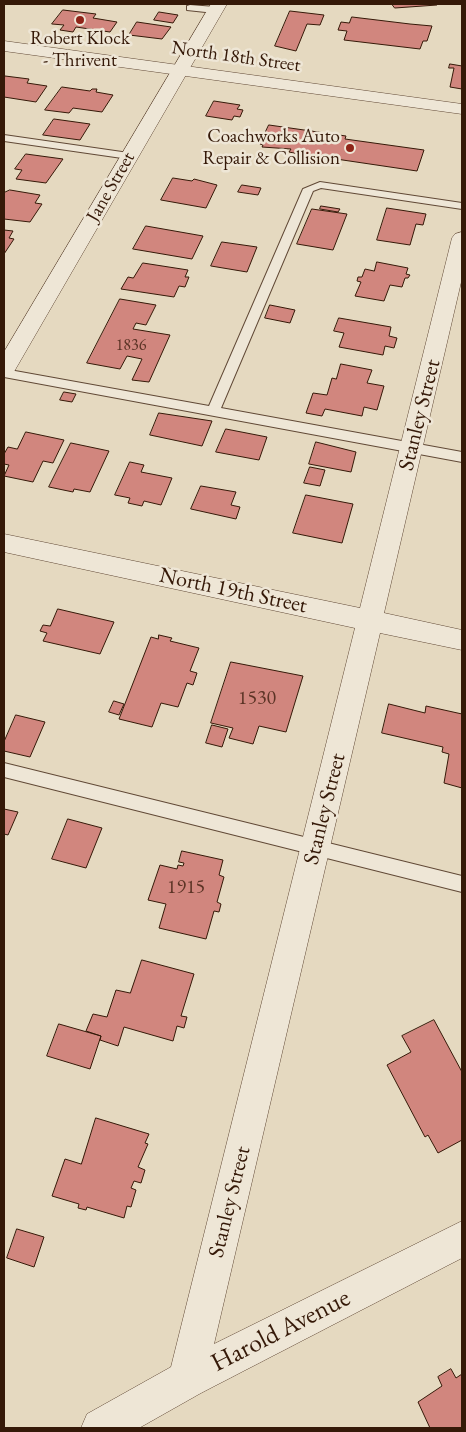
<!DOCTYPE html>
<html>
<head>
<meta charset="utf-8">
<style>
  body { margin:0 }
  #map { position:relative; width:466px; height:1432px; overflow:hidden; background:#e5d9c0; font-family:"EB Garamond",serif }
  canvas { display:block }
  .frame { position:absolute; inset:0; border:5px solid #351908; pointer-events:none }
</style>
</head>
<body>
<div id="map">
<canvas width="466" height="1432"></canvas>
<div class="frame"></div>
</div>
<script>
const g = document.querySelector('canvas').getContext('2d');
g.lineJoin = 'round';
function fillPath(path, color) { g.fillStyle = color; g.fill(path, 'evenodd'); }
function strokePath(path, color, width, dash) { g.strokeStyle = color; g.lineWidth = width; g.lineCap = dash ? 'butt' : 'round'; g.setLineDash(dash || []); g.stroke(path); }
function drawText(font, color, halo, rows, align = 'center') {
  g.font = font + ' "EB Garamond",serif'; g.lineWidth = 5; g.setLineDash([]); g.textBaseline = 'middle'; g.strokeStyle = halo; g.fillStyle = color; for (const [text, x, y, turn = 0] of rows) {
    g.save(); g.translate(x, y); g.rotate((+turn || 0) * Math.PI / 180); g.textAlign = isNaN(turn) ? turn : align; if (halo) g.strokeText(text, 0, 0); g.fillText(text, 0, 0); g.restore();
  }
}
const building = new Path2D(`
  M392,4H436L437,5L395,8Z
  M63,10L96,14L93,18L117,22L110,32L76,27L73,32L60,30L64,25L52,24Z
  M290,11L324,15L320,25L307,24L296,51L275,46Z
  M159,12L178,15L173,23L154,20Z
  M352,17L410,24L432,26L427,41H423L420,49L344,40L347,31L338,30L341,22L349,23Z
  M137,22L171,27L162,39L129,35Z
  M450,64L462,66V89L450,87L454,68H449Z
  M5,76L29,79L27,83L47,86L36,102L4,97Z
  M62,87L90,91L92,89H97L96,92L113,95L102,112L73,108L69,113L45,110Z
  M214,101L240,105L237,109L243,110L240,117L234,116L232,120L206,116Z
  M54,119L90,124L80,140L43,135Z
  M269,125L346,136L345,139L424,150L417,171L309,155L307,159L297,158L299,154L289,152L291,149L262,147L263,145L260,144Z
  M26,154L63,159L46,183L16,179L22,170L15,169Z
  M173,178L192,181L194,179L217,185L206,208L161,200Z
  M242,185L261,188L258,195L238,192Z
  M10,190L40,195L35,203L42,204L30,222L4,219V193Z
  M321,206L340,209L338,212L320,209Z
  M387,208L426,214L423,225L416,224L410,245L377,240Z
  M312,209L347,214L333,250L297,244Z
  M146,226L203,236L192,259L133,249Z
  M4,230L13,231L9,238L14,239L4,254Z
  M222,242L257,247L247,272L211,266Z
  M377,262L408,268L406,274L410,275L408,278H405L402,287L390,285L384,301L355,296L361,282L357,281L358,277H362L365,269L374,271Z
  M143,263L188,270L185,277H189L185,287L179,286L174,297L121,289L128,277L133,278Z
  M120,299L156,305L146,325L136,323L133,329L170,335L149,382L132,380L142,359L127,356L120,369L87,363Z
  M270,305L295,310L290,323L265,318Z
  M339,318L391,327L389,336L397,338L394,348L385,346L383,355L339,347L344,333L334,331Z
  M341,364L372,370L367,383L384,386L377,410L364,407L362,416L325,409L322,416L306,413L313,393L327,395L332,378L336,379Z
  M64,392L76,394L72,402L60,400Z
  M159,413L212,421L202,446L150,435Z
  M226,429L267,437L259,460L216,452Z
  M26,432L64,440L53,463L43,461L33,482L4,476L9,465L4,464V454L8,447L17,449Z
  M316,442L356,452L351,472L309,464Z
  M71,443L109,451L90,492L74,489L73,492L49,487Z
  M130,462L144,465L141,472L172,478L161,505L144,501L142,506L128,503L130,498L115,495Z
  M310,467L325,470L320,486L304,483Z
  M201,486L236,492L231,505L240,507L236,519L191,509Z
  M306,495L353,504L342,543L293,533Z
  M58,609L114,622L100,654L43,641L47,633L40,631L43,625L50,626Z
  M159,635L172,638L170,641L199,648L190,671L197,673L193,685L187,683L178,707L161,703L152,727L119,719L151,637L158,639Z
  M231,662L303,676L286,732L259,726L253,744L229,738L233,728L211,723Z
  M114,701L124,704L119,715L109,712Z
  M389,704L425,713L426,706L462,714V788L444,783L449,754L442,752L443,747L382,733Z
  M16,715L45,722L30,757L4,751V742Z
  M212,725L228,729L222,747L206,743Z
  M4,809L18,812L8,835L4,834Z
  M68,819L102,828L86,868L52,859Z
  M182,851L223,860L219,875L224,877L217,902L221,904L219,912L214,911L206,939L159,928L166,904L148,900L160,865L177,869L178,865L183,866L184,863L179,862Z
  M142,960L194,974L181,1016L187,1017L184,1028L177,1026L173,1041L124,1027L118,1046L100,1040L101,1036L86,1031L93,1014L107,1017L116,990L130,993Z
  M434,1020L462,1072V1140L438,1153L428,1135L425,1137L387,1065L411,1052L402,1036Z
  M59,1024L101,1036L90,1069L47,1056Z
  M96,1118L149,1134L145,1143L148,1144L138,1167L145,1170L141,1183L134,1181L131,1188L136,1190L131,1207L127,1206L124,1218L87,1207L86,1210L78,1208L79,1204L52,1196L65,1159L81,1164Z
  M17,1229L44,1237L34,1267L7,1258Z
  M451,1369L456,1378L462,1374V1428H430L418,1402L442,1386L438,1377Z`);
const service = new Path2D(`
  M190,5L215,7L220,10L215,13L187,10V6Z
  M4,135L129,153L134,156L129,159L4,141Z
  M320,182L462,203V209L321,188L313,191L221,408L462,452V462L4,377V369L209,406L303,189Z
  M4,763L462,876V892L4,777Z`);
const minor = new Path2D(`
  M211,4H227L15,370L12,375L4,377V352Z
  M462,232V278L384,613L462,630V650L380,633L214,1344L462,1221V1258L201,1393L139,1428H81L87,1414L171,1367L355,628L4,552V534L360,608L452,238L455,234Z`);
const tertiary = new Path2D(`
  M4,41L462,104V114L4,51Z`);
const markers = [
  [80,20,5,"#8f2418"],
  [350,148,5,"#8f2418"]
];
const farNumbernames = [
  ["1836",131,346]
];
const farPoinames = [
  ["Robert Klock",80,39],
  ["- Thrivent",80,61],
  ["Coachworks Auto",340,137,"right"],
  ["Repair & Collision",340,159,"right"]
];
const farStreetnames = [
  ["North 18th Street",236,57,8],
  ["Jane Street",111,187,-60]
];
const numberNames = [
  ["1530",257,699],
  ["1915",186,888]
];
const streetNames = [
  ["Stanley Street",420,415,-76],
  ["North 19th Street",233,591,12],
  ["Stanley Street",325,809,-76],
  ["Stanley Street",230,1202,-76]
];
const nearStreetnames = [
  ["Harold Avenue",281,1331,-27]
];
fillPath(building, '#d1867e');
strokePath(building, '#351908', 1);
strokePath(service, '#614936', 2);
strokePath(minor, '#614936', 1);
strokePath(tertiary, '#614936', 1);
fillPath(service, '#eee6d6');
fillPath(minor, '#eee6d6');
fillPath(tertiary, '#eee6d6');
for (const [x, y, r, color] of markers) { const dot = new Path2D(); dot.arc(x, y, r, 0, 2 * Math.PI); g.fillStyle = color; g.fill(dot); strokePath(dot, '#eee6d6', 2); }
drawText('16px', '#5c3426', null, farNumbernames);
drawText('19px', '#351908', '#eee6d6', farPoinames);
drawText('19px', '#351908', '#eee6d6', farStreetnames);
drawText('20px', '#5c3426', null, numberNames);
drawText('22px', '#351908', '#eee6d6', streetNames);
drawText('26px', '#351908', '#eee6d6', nearStreetnames);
</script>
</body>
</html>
